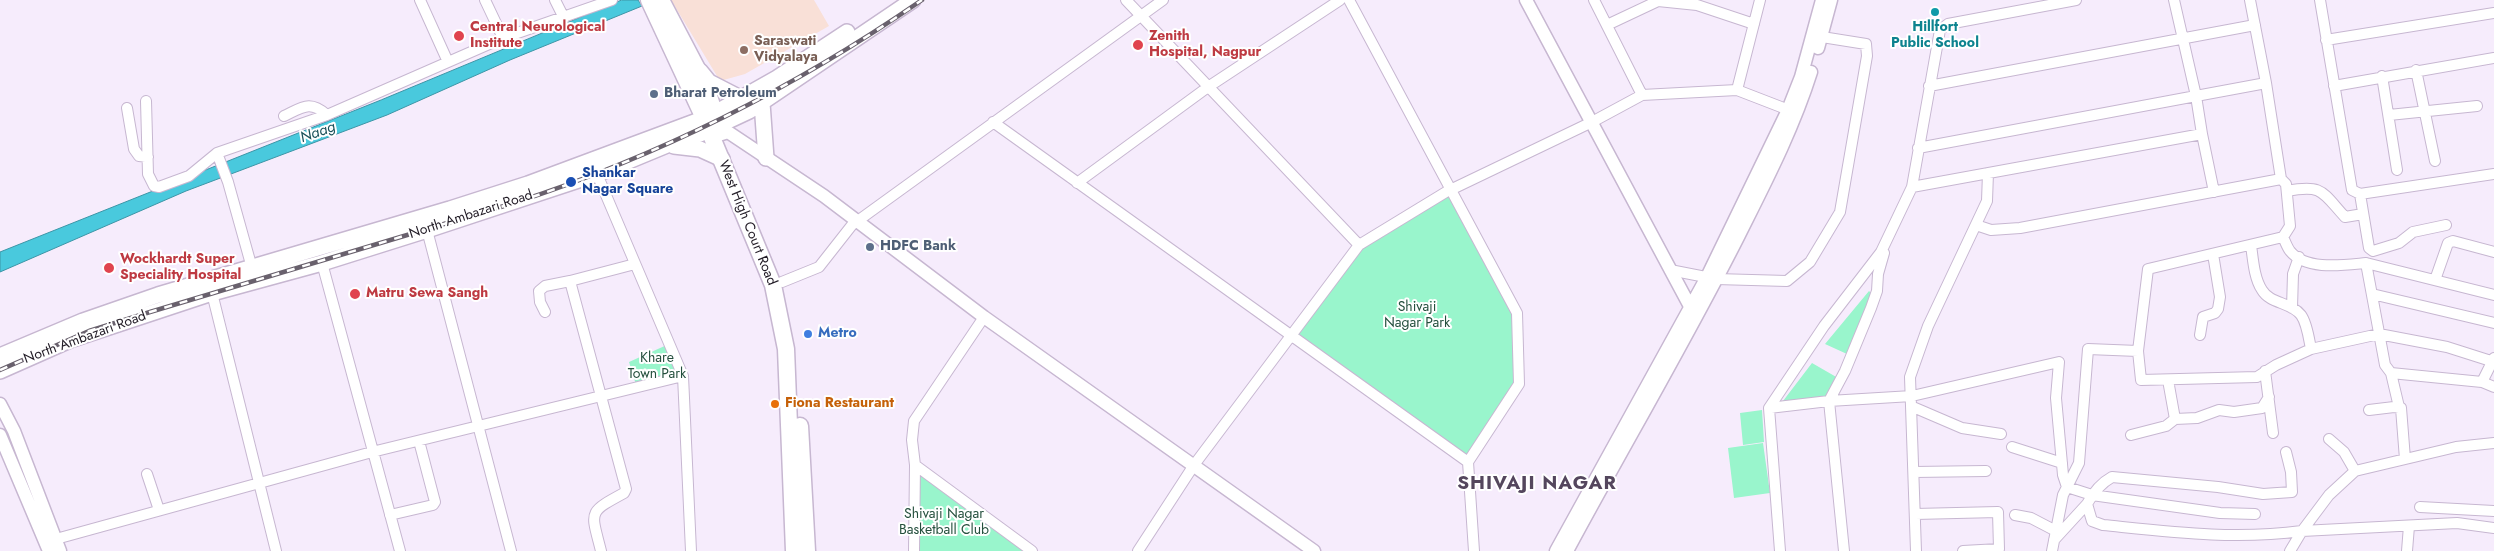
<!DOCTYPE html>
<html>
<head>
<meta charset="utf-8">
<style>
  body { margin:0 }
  canvas { display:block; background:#f6ecfc }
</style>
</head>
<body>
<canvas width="2494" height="551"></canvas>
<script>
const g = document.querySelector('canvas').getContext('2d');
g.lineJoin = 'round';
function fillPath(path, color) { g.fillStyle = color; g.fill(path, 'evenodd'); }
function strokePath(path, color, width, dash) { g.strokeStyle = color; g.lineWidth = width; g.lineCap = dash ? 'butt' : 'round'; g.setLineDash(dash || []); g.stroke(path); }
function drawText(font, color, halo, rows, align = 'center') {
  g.font = font + ' Jost,sans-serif'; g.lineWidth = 4; g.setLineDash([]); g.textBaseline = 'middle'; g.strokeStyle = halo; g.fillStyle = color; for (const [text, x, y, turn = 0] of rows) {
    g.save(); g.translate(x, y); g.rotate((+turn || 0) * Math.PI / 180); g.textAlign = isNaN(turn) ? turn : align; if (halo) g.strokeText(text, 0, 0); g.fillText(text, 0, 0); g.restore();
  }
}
const education = new Path2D(`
  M671,0H814L829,26L745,74L720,81Z`);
const green = new Path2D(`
  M1451,190L1517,313L1519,384L1468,462L1292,336L1359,245Z
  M1869,291L1872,294L1847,354L1825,344Z
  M669,344L683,376L637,388L629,362Z
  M1812,363L1838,378L1827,399L1783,401Z
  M1762,410L1764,442L1743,445L1740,413Z
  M1763,443L1770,493L1734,498L1728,448Z
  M918,470L1032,551H915Z`);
const water = new Path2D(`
  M622,0H638L642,6L510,60L387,115L186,191L0,272V252L381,100Z`);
const minor = new Path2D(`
  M420,0L448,62
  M485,0L503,38
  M555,0L564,18
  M1126,0L1359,245
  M1349,0L1517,313L1519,384L1468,462L1474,551
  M1594,0L1642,95
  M2320,0L2352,190L2360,194L2494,174
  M1607,25L1658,1L1697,5L1754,24
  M2326,40L2494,13
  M2416,70L2435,161
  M2382,76L2397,170
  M1929,86L2255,25
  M2334,86L2494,58
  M1737,90L1760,0
  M146,101L148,174L154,186L159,187L189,176L217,153
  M127,108L134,149L139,156L148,157
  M2389,115L2477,106
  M284,116C303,107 310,100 327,115
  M993,122L1468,462
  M2202,134L2214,192
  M1918,148L2196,96L2174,0
  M597,174L683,376L691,551
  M2281,179L2286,184L2290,226L2283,237L2148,269L2138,351L2141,380L2257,377L2276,365L2311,349L2379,334L2447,347L2491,361
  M1077,183L1208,87L1340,0
  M1912,187L2202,134L2196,96L2266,83L2250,0
  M2287,191C2323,184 2322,192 2345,217L2363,214
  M2360,194L2369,248L2373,251L2399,243L2413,232L2446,225
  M1976,225L1991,230L2020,228L2281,179L2266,83
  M427,230L511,551
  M2283,237C2285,241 2287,247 2290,251C2306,271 2344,265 2366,263
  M2251,245C2253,259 2254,278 2262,290C2270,304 2291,302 2301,315C2307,323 2309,339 2311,349
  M322,263L400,551
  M252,268L228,182L217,153L327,115L503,38L612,0
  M1670,270L1716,279L1787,281L1810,262L1840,212L1867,56L1866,44L1822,37
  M2435,280L2448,243L2453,241L2494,252
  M782,282L819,267L852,225L1163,0
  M212,293L276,551
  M2372,294L2494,323
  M2494,295L2366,263L2385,365L2391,373L2482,382L2494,387
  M2292,308L2293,274L2299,257
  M545,312L540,302L539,291L545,286L570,281
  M2200,335L2203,317L2215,313L2218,309L2220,297L2213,254
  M2265,371L2273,433
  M2391,373L2399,407
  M2168,380L2175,419L2197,418L2219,410L2234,412L2262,408L2269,397
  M2482,382L2494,358
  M1913,407L1962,428L2001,434
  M1769,408L1829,401L1845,371L1871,308L1877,291L1878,274L1884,253
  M2369,410L2394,407L2401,408L2405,459
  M2131,435L2166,426L2175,419
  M2329,439L2344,452L2355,471
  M2012,447L2062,463
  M2286,452L2291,472L2292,492L2263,494L2218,487L2112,477C2101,483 2093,493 2087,504L2092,521L2103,525C2172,532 2233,540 2302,531L2329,495L2355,471L2456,447L2494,443
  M915,465L1032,551
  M1914,472L1986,471
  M147,474L159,510
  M2420,507L2494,511
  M1915,514L1998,512L1999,549L1963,551
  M390,515L433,505L435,502L419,441
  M2015,515L2031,518L2056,531
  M56,539L372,452L683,376
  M2054,540L2087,504
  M601,551C591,511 587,513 624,493L626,489L570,281L635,264
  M914,551L915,465L912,440L914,421L984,317
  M1138,551L1194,465L1359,245L1446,192L1592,122L1642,95L1737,90L1794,112
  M1780,551L1769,408L1824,326L1881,252L1912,187L1940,30L1948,24L2076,0
  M1844,551L1829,401L1912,396L2059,362L2056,398L2063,475L2067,487L2092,495L2220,513L2255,514
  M1916,551L1910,377L1928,326L1987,201L1988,173
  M2052,551L2063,495L2079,463L2088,349L2138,351
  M2290,551L2302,531L2457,523L2494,528
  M2407,551L2409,526`);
const tertiary = new Path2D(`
  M1526,0L1693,312
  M1818,48L1831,0
  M712,137L728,132L824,196L984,317L1314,551
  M0,404L14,431L60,551
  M0,435L49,551
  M1556,551L1707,277L1788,110L1801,77L1822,0
  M1567,551C1624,445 1685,342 1739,235C1766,181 1793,129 1811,72`);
const secondary = new Path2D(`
  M700,71L709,82L742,99
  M762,103L766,158
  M674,146L700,149L722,159
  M0,356L83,321L158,295L450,209L528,184L708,117L777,78L847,32
  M0,371L70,340L212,293L322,263L427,230L597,174L667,145L700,134L749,111L913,0`);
const primary = new Path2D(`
  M649,0L704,118L773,285L786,349L794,551
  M661,0L705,84L719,127
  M800,426L807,551`);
const rail = new Path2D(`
  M0,370L89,331L150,312L514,203C659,156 796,87 922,0`);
const markers = [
  [1935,12,5,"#0f9aa8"],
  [459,36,6,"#e0444e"],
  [1138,45,6,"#e0444e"],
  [744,50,5,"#8d6e63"],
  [654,94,5,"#5c6f8a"],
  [571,182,6,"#1a4fb4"],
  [870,247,5,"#5c6f8a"],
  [109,268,6,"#e0444e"],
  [355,294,6,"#e0444e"],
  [808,334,5,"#3f7fe0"],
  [775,404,5,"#e8710a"]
];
const healthNames = [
  ["Central Neurological",470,28],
  ["Institute",470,44],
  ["Zenith",1149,37],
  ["Hospital, Nagpur",1149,53],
  ["Wockhardt Super",120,260],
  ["Speciality Hospital",120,276],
  ["Matru Sewa Sangh",366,294]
];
const cultureNames = [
  ["Hillfort",1935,28],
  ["Public School",1935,44]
];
const educationNames = [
  ["Saraswati",754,42],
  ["Vidyalaya",754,58]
];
const serviceNames = [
  ["Bharat Petroleum",664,94],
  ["HDFC Bank",880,247]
];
const transitNames = [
  ["Shankar",582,174],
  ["Nagar Square",582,190]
];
const streetNames = [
  ["North Ambazari Road",471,215,-18],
  ["West High Court Road",747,223,68],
  ["North Ambazari Road",85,338,-20]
];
const parkNames = [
  ["Shivaji",1417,308],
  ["Nagar Park",1417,324],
  ["Khare",657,359],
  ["Town Park",657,375],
  ["Shivaji Nagar",944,515],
  ["Basketball Club",944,531]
];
const shopNames = [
  ["Metro",818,334]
];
const foodNames = [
  ["Fiona Restaurant",785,404]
];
const waterNames = [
  ["Naag",318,133,-20]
];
const districtNames = [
  ["SHIVAJI NAGAR",1537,484]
];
fillPath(education, '#f9e0d7');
fillPath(green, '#99f5cc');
fillPath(water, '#49c9dd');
strokePath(water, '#3d95a6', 1);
strokePath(minor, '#c7b7d1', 12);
strokePath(tertiary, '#c7b7d1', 15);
strokePath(secondary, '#c7b7d1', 18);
strokePath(primary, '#c7b7d1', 19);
strokePath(minor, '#fff', 10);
strokePath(tertiary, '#fff', 12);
strokePath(secondary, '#fff', 15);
strokePath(primary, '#fff', 16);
strokePath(rail, '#69616d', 4.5);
strokePath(rail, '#fff', 2.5, [8]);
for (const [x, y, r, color] of markers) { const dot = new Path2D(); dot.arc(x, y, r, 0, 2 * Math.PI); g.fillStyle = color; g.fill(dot); strokePath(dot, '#fff', 2); }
drawText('bold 14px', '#be3a42', '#fff', healthNames, 'left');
drawText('bold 14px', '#0d838f', '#fff', cultureNames);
drawText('bold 14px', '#785e54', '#fff', educationNames, 'left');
drawText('bold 14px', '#4e5e75', '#fff', serviceNames, 'left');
drawText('bold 14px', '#164399', '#fff', transitNames, 'left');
drawText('14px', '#211b25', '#fff', streetNames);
drawText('14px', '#244f3d', '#fff', parkNames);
drawText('bold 14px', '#366cbe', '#fff', shopNames, 'left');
drawText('bold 14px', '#c56008', '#fff', foodNames, 'left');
drawText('italic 15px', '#1c525b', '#fff', waterNames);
g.letterSpacing = '1px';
drawText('bold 19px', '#54465d', '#fff', districtNames);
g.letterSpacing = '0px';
</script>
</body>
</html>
